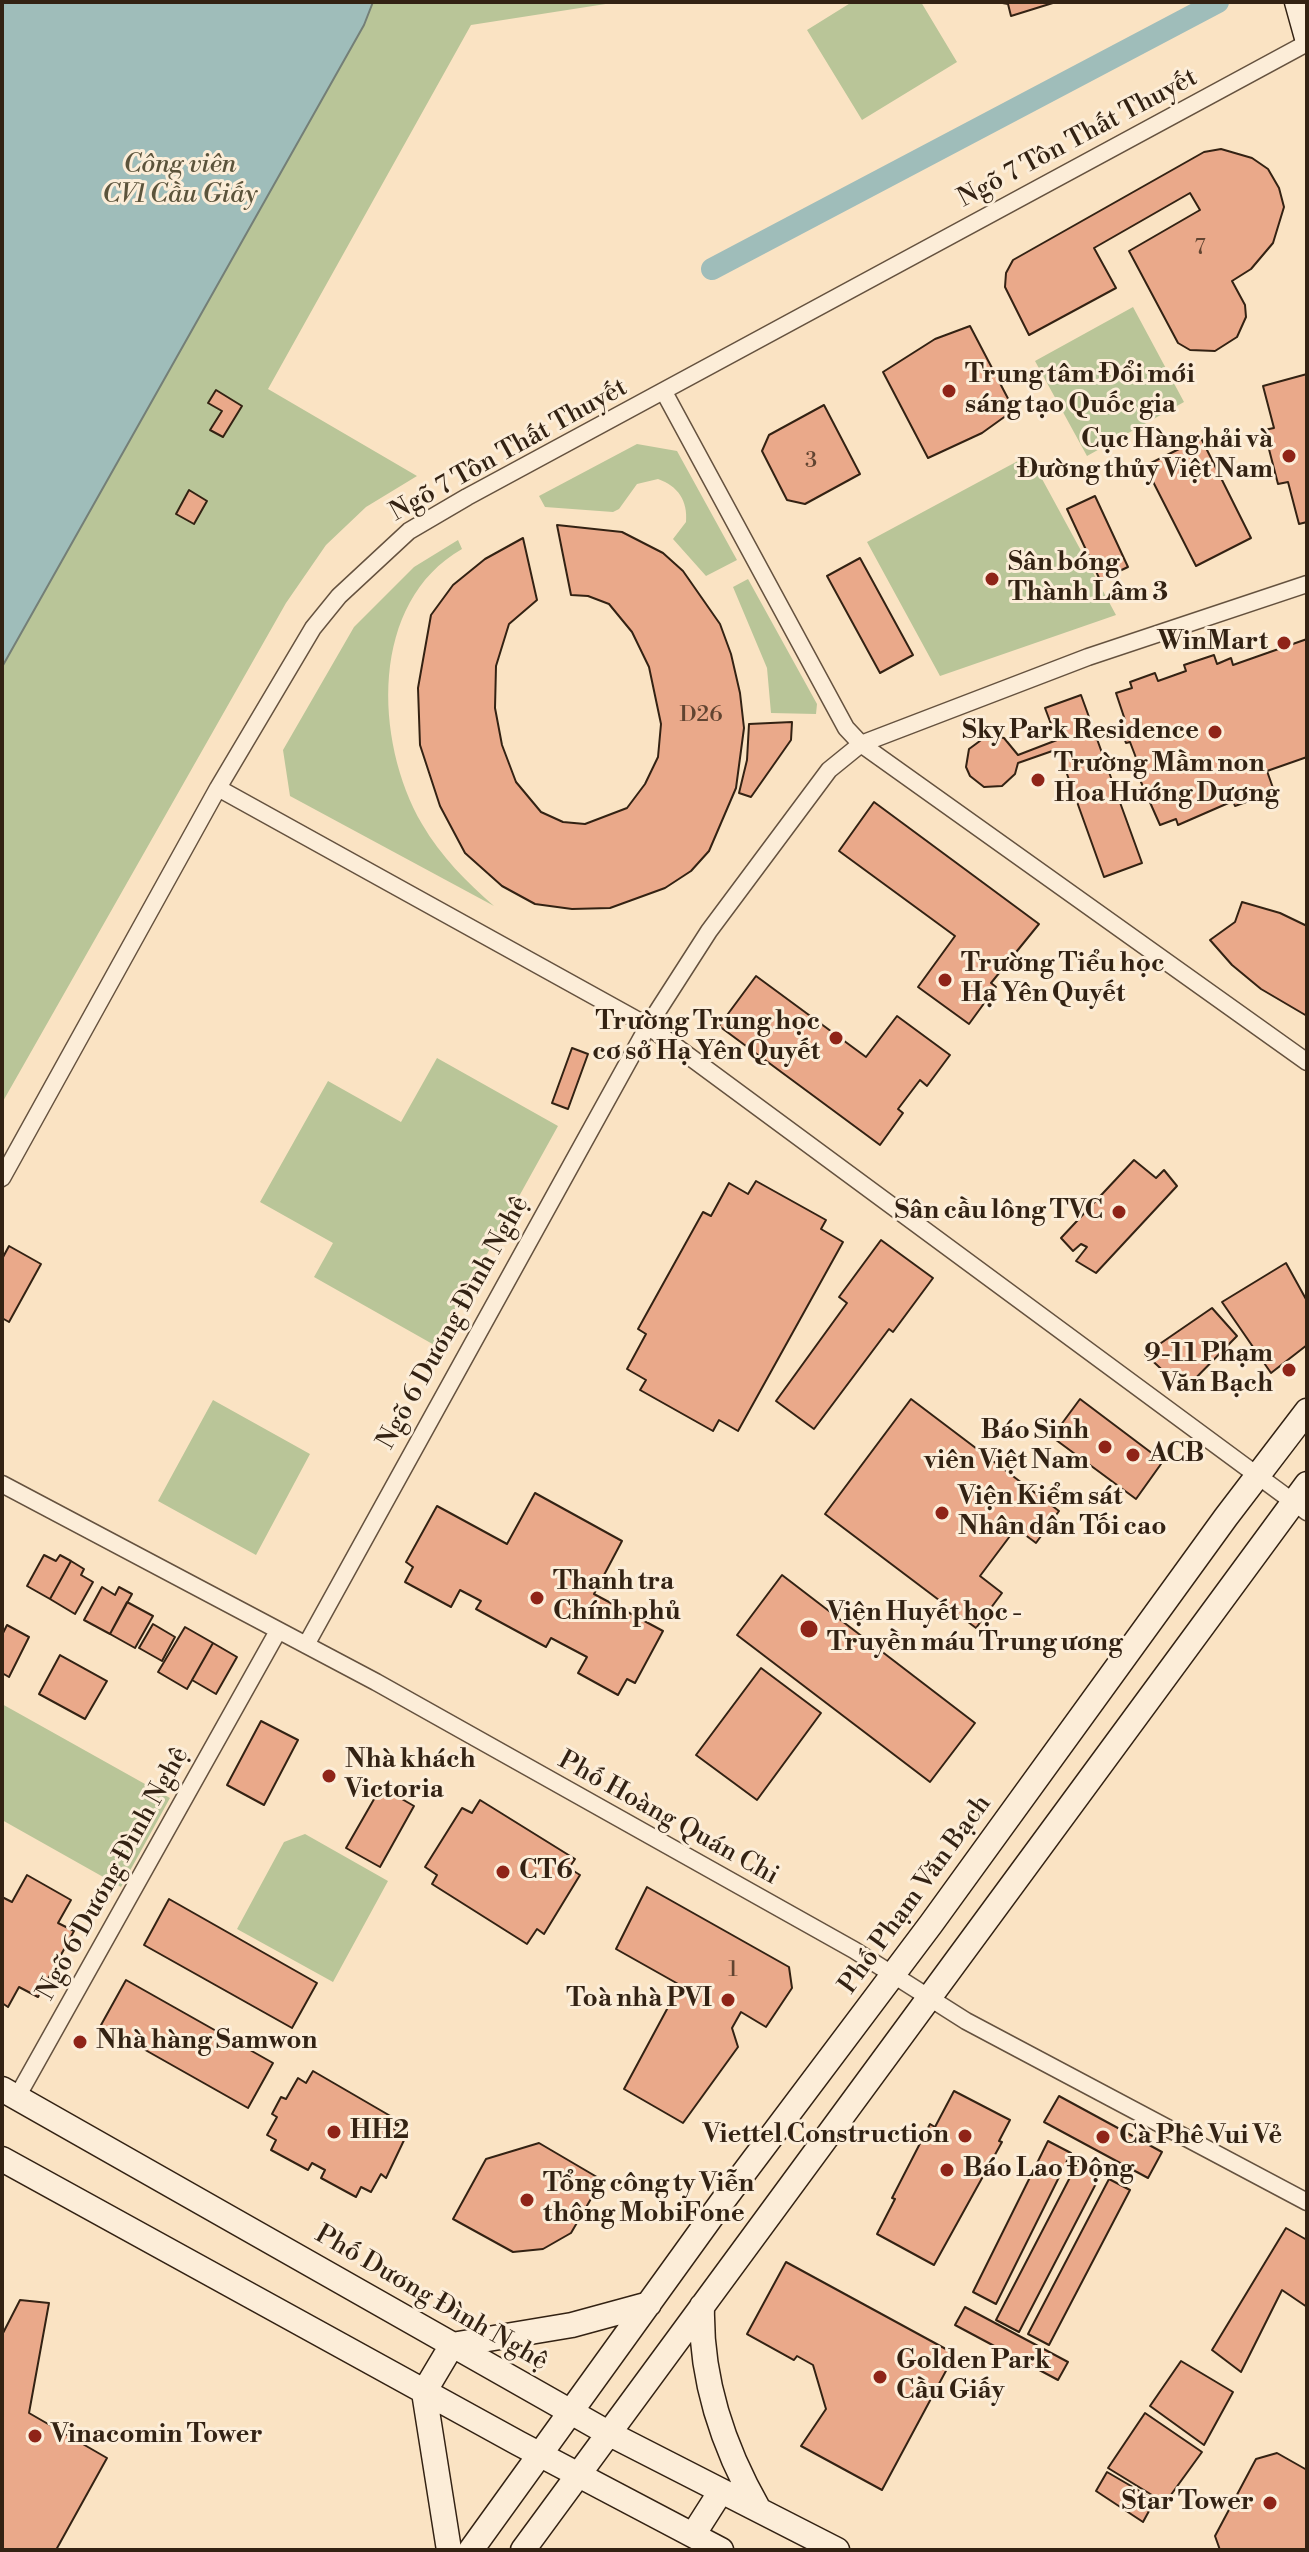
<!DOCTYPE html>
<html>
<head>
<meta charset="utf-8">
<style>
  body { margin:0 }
  #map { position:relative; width:1309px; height:2552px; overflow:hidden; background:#fae3c3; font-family:"Libre Bodoni",serif }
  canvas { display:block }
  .frame { position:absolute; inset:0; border:4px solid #332213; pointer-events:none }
</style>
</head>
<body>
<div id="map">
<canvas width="1309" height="2552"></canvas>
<div class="frame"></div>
</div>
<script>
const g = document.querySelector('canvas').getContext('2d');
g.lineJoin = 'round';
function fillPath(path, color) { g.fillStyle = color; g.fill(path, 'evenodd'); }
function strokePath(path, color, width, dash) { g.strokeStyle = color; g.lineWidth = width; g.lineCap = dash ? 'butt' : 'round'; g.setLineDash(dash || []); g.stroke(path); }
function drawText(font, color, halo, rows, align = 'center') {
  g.font = font + ' "Libre Bodoni",serif'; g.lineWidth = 6; g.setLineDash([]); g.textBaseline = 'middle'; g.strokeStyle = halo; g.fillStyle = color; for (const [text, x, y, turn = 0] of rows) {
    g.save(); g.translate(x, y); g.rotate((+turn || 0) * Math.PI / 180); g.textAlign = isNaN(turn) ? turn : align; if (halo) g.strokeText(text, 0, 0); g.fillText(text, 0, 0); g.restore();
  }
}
const green = new Path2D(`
  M2,2L612,3L471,25L268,389L417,476L366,507L326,545L286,603L2,1103Z
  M852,2H921L957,62L862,120L807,30Z
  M1133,307L1184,402L1087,456L1035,361Z
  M637,444L677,451L737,560L706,576L673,539L686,522C688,501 678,486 658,479L637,484L619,509L613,512L545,507L539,496Z
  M1029,455L1116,615L940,676L867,542Z
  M458,540L462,549C369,602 374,741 422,824C441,857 467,882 494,906L290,796L283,750L354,627L414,567Z
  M748,579L817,704L816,714L771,713L767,668L733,587Z
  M437,1058L558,1126L436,1346L314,1277L333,1243L260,1202L328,1081L401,1122Z
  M213,1400L310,1454L256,1555L158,1501Z
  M2,1704L170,1798L121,1887L2,1820Z
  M305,1834L388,1881L333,1982L237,1929L284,1842Z`);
const water = new Path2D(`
  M2,2H373L364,25L2,667Z`);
const canal = new Path2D(`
  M712,269L1218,2`);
const building = new Path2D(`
  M1056,2L1011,16L1008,4L997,2Z
  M1221,149L1252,158L1268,169L1279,188L1284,207L1273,243L1251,269L1232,281L1245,305L1246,317L1237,337L1215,351L1190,350L1178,343L1129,251L1200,210L1190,193L1094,248L1116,288L1029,335L1005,287L1006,273L1013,260L1204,152Z
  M970,326L1014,410L982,433L928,458L883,372L935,339Z
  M1307,374V522L1299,524L1288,482L1278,484L1264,430L1274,428L1263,386Z
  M216,390L242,406L223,437L210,430L222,411L208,403Z
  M824,405L860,474L805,504L787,500L762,451L769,435Z
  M1201,438L1251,538L1196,566L1145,466Z
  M189,490L207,501L194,524L176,514Z
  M1095,496L1128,567L1100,580L1067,509Z
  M557,525L622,532L663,553L683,571L720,624L731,654L740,693L744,728L736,788L709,851L691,871L665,888L610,908L572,909L535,904L502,886L465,853L440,806L420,745L418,688L431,615L453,585L485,559L523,538L537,600L509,624L496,666L495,708L502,745L516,782L541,812L563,822L585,824L627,808L645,784L658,757L661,724L649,667L632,632L609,604L588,596L571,595Z
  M860,558L913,655L880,673L827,576Z
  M1307,639V757L1267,771L1273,788L1262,792L1263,796L1235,806L1233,801L1178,825L1176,819L1160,825L1137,773L1141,771L1130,742L1126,743L1118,722L1125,720L1116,693L1132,688L1130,682L1155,673L1158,681L1186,671L1184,665L1214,655L1217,664L1231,658L1233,665Z
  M1081,695L1142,863L1104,877L1058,749L1018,763L1015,774L1002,786L984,787L970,776L966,767L969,749L988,735L1004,738L1018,755L1057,740L1045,708Z
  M792,722L791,740L751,797L739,793L747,760L749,724Z
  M874,802L1039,924L991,983L996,987L969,1024L918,987L955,936L839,851Z
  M1242,902L1280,913L1307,926V1016L1261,989L1232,965L1210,940L1235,922Z
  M756,976L866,1057L897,1016L950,1055L927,1086L920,1080L898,1109L903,1113L880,1145L719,1026Z
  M572,1048L588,1054L568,1109L552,1103Z
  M1134,1160L1156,1178L1164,1170L1177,1186L1096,1273L1076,1261L1087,1247L1081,1244L1073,1251L1061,1238Z
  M756,1181L826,1220L821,1229L843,1242L738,1431L719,1420L713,1431L640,1390L646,1380L627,1369L646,1334L638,1329L703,1212L711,1216L729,1183L748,1194Z
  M881,1240L933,1278L893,1332L889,1329L814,1429L776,1401L847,1303L839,1297Z
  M9,1246L41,1264L9,1322L2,1318V1259Z
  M1286,1263L1307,1301V1345L1271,1373L1222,1302Z
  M1212,1308L1237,1336L1184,1390L1145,1354Z
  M911,1399L1059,1511L1036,1543L1016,1528L980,1576L1002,1593L976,1628L825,1514Z
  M1080,1399L1157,1457L1161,1464L1136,1499L1052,1437Z
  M535,1493L622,1541L594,1594L663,1631L635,1683L627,1679L618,1695L578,1673L587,1657L551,1638L546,1647L476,1609L481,1601L460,1590L451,1607L405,1582L413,1567L406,1562L437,1506L507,1544Z
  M44,1555L56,1561L60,1555L71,1561L50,1599L27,1586Z
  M71,1561L84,1569L81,1575L93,1582L75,1614L50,1599Z
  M782,1575L975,1723L930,1782L737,1635Z
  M102,1587L115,1595L119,1587L132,1594L110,1634L84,1620Z
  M127,1602L153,1616L135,1648L110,1634Z
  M153,1624L175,1637L162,1661L139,1648Z
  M7,1625L29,1637L9,1677L2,1673V1635Z
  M185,1627L213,1643L187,1689L158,1672Z
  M213,1643L237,1657L216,1694L192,1680Z
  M60,1655L107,1681L85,1719L39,1694Z
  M761,1668L821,1713L757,1800L696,1755Z
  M261,1721L298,1740L264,1805L227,1785Z
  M381,1787L414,1806L380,1867L346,1848Z
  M480,1800L575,1859L569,1868L580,1875L544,1934L537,1929L527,1944L432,1884L437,1875L425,1867L462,1808L472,1813Z
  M27,1875L71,1900L58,1923L74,1931L38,1997L19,1987L8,2007L2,2003V1897L12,1902Z
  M647,1887L789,1967L792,1988L766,2027L741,2012L732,2028L738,2047L683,2123L624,2089L680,1985L616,1949Z
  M169,1899L317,1983L292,2028L144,1945Z
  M126,1980L273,2063L248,2108L101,2025Z
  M313,2071L399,2121L394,2129L406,2136L386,2178L381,2174L371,2192L361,2187L356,2197L321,2178L325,2170L312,2163L308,2170L271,2150L276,2140L267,2135L277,2117L272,2114L281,2097L286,2099L298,2078L306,2083Z
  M954,2091L1010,2120L999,2141L1002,2142L934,2265L877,2234L895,2199L892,2198L930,2124L935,2127Z
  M1059,2096L1162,2152L1148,2178L1044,2122Z
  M1048,2141L1071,2153L996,2304L973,2292Z
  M539,2143L602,2180L571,2233L543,2249L513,2252L453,2219L486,2159Z
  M1079,2160L1102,2172L1019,2332L996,2320Z
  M1109,2179L1130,2190L1049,2345L1028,2334Z
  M1286,2228L1307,2240V2307L1282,2290L1241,2372L1212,2350Z
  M786,2262L955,2354L882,2490L801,2446L826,2409L813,2365L797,2356L794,2360L747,2334Z
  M20,2300L49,2303L29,2413L107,2458L56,2550H2V2335Z
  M965,2307L1068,2362L1058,2380L955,2325Z
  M1181,2361L1233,2392L1204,2445L1150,2406Z
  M1145,2413L1202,2452L1165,2503L1108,2468Z
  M1277,2453L1307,2470V2550H1220L1215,2536L1256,2459Z
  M1107,2472L1155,2500L1143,2522L1096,2491Z`);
const street = new Path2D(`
  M664,392L846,728L861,744L1307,1062
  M218,788L648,1026L1307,1512
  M2,1178L218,788L313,628L339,596L409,531L467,497L1307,43
  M2,1484L376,1682L854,1950L966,2021L1307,2202
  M306,1645L648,1026L709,931L829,770L861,744L1088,657L1307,584
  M17,2097L278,1631`);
const secondary = new Path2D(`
  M1297,2L1307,38
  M2,2089L608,2433L837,2550
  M2,2159L518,2443L721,2550
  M702,2306C700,2380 723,2447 759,2510
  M693,2535L721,2491
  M449,2550L424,2392L452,2345L572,2325L649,2304
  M471,2550L722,2202L931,1924L1226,1517L1307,1411
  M523,2550L1307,1484`);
const markers = [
  [949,391,8,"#8f2418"],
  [1289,456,8,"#8f2418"],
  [992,579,8,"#8f2418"],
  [1284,643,8,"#8f2418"],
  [1215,732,8,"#8f2418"],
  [1038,780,8,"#8f2418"],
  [945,980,8,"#8f2418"],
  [836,1038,8,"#8f2418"],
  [1119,1212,8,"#8f2418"],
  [1289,1370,8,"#8f2418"],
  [1105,1447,8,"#8f2418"],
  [1133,1455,8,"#8f2418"],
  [942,1513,8,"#8f2418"],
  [537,1598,8,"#8f2418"],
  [809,1629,10,"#8f2418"],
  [329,1776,8,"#8f2418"],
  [503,1872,8,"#8f2418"],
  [728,2000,8,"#8f2418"],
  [80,2042,8,"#8f2418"],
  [334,2132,8,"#8f2418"],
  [965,2136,8,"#8f2418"],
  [1103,2137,8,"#8f2418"],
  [947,2170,8,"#8f2418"],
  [527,2200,8,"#8f2418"],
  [880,2377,8,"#8f2418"],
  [35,2436,8,"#8f2418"],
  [1270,2503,8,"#8f2418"]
];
const numberNames = [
  ["7",1200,249],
  ["3",811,462],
  ["D26",701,716],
  ["1",733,1971]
];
const streetNames = [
  ["Ngõ 7 Tôn Thất Thuyết",1078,139,-28],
  ["Ngõ 7 Tôn Thất Thuyết",509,451,-29],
  ["Ngõ 6 Dương Đình Nghệ",454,1323,-61],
  ["Phố Hoàng Quán Chi",668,1819,29],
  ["Ngõ 6 Dương Đình Nghệ",114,1874,-61],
  ["Phố Phạm Văn Bạch",916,1895,-54],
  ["Phố Dương Đình Nghệ",431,2299,30]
];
const parkNames = [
  ["Công viên",180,166],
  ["CV1 Cầu Giấy",180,196]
];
const poiNames = [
  ["Trung tâm Đổi mới",965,376],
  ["sáng tạo Quốc gia",965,406],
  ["Cục Hàng hải và",1273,441,"right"],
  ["Đường thủy Việt Nam",1273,471,"right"],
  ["Sân bóng",1008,564],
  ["Thành Lâm 3",1008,594],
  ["WinMart",1268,643,"right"],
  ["Sky Park Residence",1199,732,"right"],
  ["Trường Mầm non",1054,765],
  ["Hoa Hướng Dương",1054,795],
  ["Trường Tiểu học",961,965],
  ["Hạ Yên Quyết",961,995],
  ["Trường Trung học",820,1023,"right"],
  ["cơ sở Hạ Yên Quyết",820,1053,"right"],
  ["Sân cầu lông TVC",1103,1212,"right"],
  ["9-11 Phạm",1273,1355,"right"],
  ["Văn Bạch",1273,1385,"right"],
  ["Báo Sinh",1089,1432,"right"],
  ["viên Việt Nam",1089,1462,"right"],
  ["ACB",1149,1455],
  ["Viện Kiểm sát",958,1498],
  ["Nhân dân Tối cao",958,1528],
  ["Thanh tra",553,1583],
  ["Chính phủ",553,1613],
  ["Viện Huyết học -",827,1614],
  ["Truyền máu Trung ương",827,1644],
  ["Nhà khách",345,1761],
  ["Victoria",345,1791],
  ["CT6",519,1872],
  ["Toà nhà PVI",712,2000,"right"],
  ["Nhà hàng Samwon",96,2042],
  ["HH2",350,2132],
  ["Viettel Construction",949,2136,"right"],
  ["Cà Phê Vui Vẻ",1119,2137],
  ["Báo Lao Động",963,2170],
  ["Tổng công ty Viễn",543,2185],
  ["thông MobiFone",543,2215],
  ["Golden Park",896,2362],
  ["Cầu Giấy",896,2392],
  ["Vinacomin Tower",51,2436],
  ["Star Tower",1254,2503,"right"]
];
fillPath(green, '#b9c598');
fillPath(water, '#9fbdba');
strokePath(water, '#747f77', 2);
strokePath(canal, '#9fbdba', 22);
fillPath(building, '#eaa98a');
strokePath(building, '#332213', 2);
strokePath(street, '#65523f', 19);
strokePath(secondary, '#332213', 27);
strokePath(street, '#fcedd8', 16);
strokePath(secondary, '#fcedd8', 24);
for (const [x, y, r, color] of markers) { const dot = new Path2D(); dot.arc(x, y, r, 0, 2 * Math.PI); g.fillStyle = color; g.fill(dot); strokePath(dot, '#fcedd8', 3); }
drawText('22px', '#614431', null, numberNames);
drawText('26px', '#332213', '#fcedd8', streetNames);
drawText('italic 26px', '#5b533b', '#fcedd8', parkNames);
drawText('bold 26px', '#332213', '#fcedd8', poiNames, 'left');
</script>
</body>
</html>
